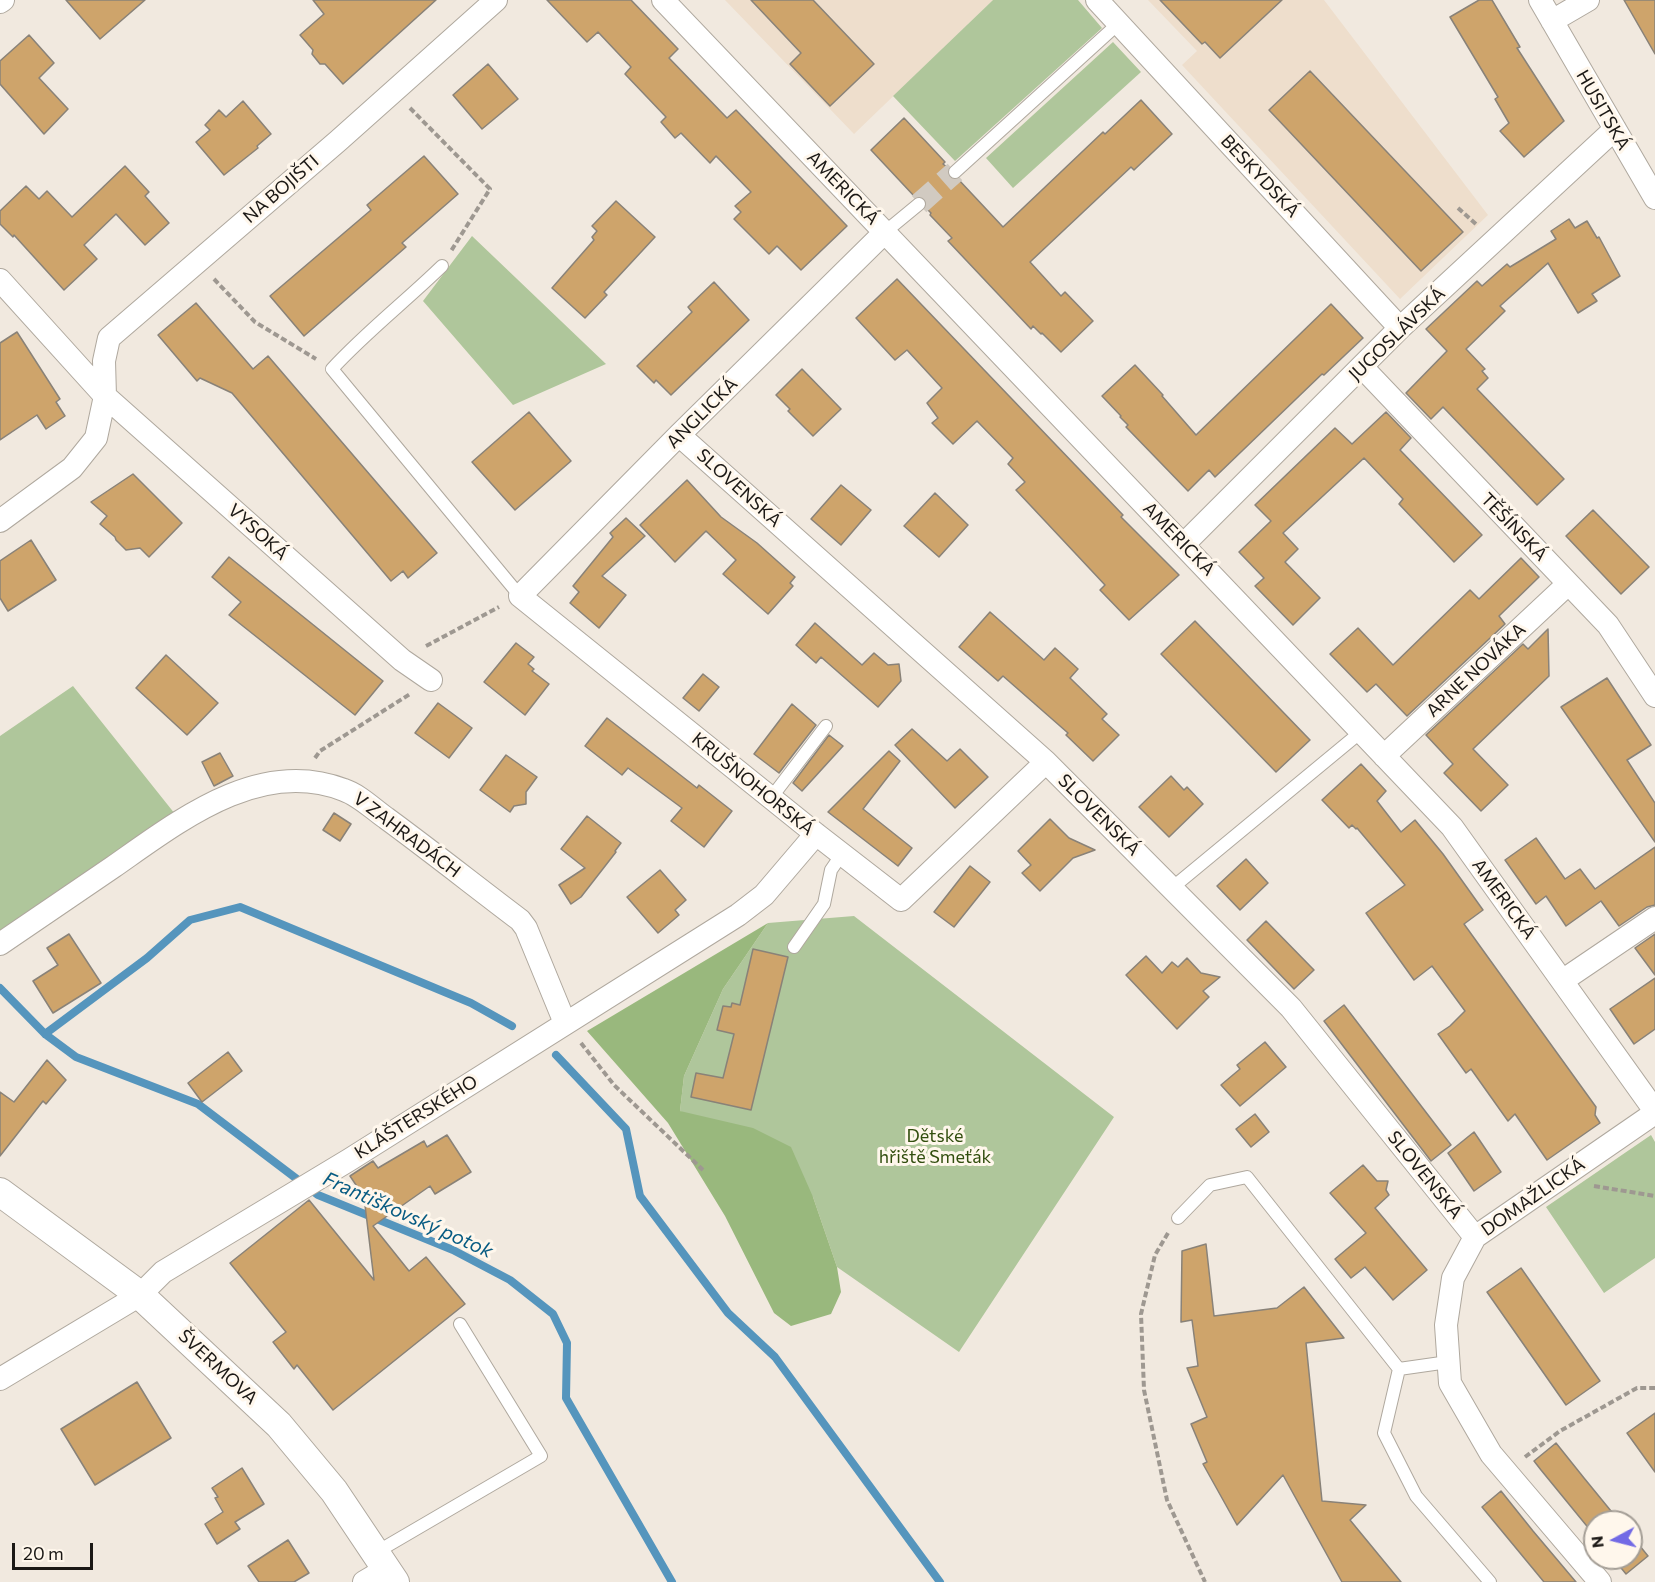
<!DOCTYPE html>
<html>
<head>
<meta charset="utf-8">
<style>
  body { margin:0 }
  #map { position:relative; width:1655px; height:1582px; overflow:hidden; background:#f1e9df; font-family:Commissioner,sans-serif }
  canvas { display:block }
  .north { position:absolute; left:1583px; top:1510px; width:60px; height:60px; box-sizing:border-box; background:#fff7ec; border:2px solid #a49e96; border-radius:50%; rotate:263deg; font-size:16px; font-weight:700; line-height:24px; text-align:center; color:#1b1815 }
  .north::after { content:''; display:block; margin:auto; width:21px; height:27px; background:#726ae5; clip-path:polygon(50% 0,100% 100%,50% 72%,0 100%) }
  .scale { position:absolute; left:12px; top:1543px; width:81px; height:27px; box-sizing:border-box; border:3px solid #1b1815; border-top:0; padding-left:8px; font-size:18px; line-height:21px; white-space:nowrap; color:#1b1815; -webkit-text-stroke:4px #fff7ec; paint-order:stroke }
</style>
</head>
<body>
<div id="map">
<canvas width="1655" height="1582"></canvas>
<div class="north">N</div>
<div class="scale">20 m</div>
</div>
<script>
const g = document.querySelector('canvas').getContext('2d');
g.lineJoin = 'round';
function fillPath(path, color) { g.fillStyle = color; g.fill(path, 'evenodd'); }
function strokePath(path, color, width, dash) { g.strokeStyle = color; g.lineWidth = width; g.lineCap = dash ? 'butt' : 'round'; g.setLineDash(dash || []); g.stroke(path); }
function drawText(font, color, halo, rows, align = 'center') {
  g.font = font + ' Commissioner,sans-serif'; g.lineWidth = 6; g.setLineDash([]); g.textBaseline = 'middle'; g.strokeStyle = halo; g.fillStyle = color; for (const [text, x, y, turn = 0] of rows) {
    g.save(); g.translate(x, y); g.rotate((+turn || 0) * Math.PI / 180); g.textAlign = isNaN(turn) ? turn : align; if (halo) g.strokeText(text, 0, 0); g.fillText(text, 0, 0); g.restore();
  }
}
const education = new Path2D(`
  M725,0H993L854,134Z
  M1148,0H1324L1488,215L1400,299L1182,65L1197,51Z`);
const green = new Path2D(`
  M993,0H1078L1102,28L955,161L893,96Z
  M1113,42L1141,72L1013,188L986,158Z
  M472,236L606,364L513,405L423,301Z
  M73,686L175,814L0,934V736Z
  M854,916L1114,1117L959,1352L837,1267L813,1197L680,1111L684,1076L723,989L768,923Z
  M1651,1135L1655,1142V1258L1604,1293L1546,1207Z`);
const forest = new Path2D(`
  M768,923L723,989L684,1076L680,1111L753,1128L791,1147L813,1197L837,1267L841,1292L831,1314L791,1326L774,1313L725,1216L668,1123L587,1031Z`);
const stream = new Path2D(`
  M0,988L45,1034L76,1057L198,1104L318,1195L453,1250L510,1280L553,1314L567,1343L566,1398L672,1582
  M45,1034L147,958L190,920L240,907L471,1003L512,1026
  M556,1055L626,1129L640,1196L728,1313L775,1357L940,1582`);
const building = new Path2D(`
  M66,0H145L100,39Z
  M313,0H436L343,84L325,64H320L312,54L313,50L300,35L324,14Z
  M547,0H631L678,49L669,58L727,118L736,110L847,226L801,270L777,246L769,254L734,219L741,212L735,206L751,192L716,156L710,163L681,133L675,138L661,122L666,117L625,74L631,67L598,32L587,42Z
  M751,0H813L874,64L830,106L790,64L801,53Z
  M1160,0H1282L1220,58L1205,42L1202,44Z
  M1479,0H1492L1520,47L1517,48L1564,121L1524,157L1500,131L1509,123L1495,99L1498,97L1450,17Z
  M1624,0H1655V54Z
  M29,35L54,63L39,78L68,109L44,134L0,84V61Z
  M488,64L518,99L482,129L453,95Z
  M1310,71L1463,232L1421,271L1269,110Z
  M1141,100L1172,134L1134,170L1131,167L1030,262L1061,296L1065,292L1093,321L1061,352L1042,333L1041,334L1033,326L1031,329L948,241L952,238L930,215L931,213L926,208L927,203L925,198L921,196L915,197L871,150L904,118L945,162L943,164L948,168L947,173L949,178L958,179L1003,227L1103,132L1105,134Z
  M243,101L271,134L257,146L258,148L224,175L196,142L210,130L205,125L219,110L226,117Z
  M424,156L458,194L402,243L406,247L304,336L270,296L371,210L367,205Z
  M125,166L149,192L145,196L169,223L145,245L116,214L84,245L97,259L64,290L14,235L13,237L0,224V211L26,186L39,199L47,191L72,217Z
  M616,201L655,237L604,292L607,295L585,318L552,288L594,240L592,237L597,231L592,226Z
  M1569,219L1575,228L1587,221L1597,238L1599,237L1620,276L1592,294L1597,301L1578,313L1548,263L1500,306L1505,311L1466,349L1485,369L1482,371L1488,378L1477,389L1564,479L1537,505L1443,407L1431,419L1406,393L1447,351L1426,329L1477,281L1482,286L1507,264L1510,267L1556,239L1551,231Z
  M897,279L1123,515L1121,517L1179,575L1129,620L1100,590L1105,585L1016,490L1025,482L1008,464L1013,458L977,421L953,444L932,423L938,418L927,403L942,388L907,350L895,360L856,318Z
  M714,282L749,320L671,395L656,380L654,383L637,366L692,312L688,307Z
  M196,303L253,369L268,356L437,553L408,578L403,571L391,581L232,393L200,378L197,381L158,335Z
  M1331,304L1363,338L1324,375L1322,374L1215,477L1209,470L1188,491L1126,427L1128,425L1120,417L1121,416L1102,396L1135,365L1163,395L1162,396L1196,435Z
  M17,332L60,399L56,402L65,416L46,429L37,415L0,440V343Z
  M802,369L841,409L813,436L788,411L790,409L776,395Z
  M529,412L571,461L515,510L472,462Z
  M1386,412L1411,438L1400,450L1482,535L1454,562L1399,504L1403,499L1364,458L1283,533L1298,549L1285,562L1320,598L1293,625L1255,586L1264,578L1239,552L1271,521L1255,505L1335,428L1352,444Z
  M133,474L182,523L149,557L140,548L126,550L116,540L115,537L100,524L107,516L91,502Z
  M687,480L721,517L757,543L795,577L790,583L793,586L768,614L723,574L736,560L706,531L675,562L640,525Z
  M841,485L871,510L841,545L811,519Z
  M935,493L968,525L939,557L904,526Z
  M1593,510L1649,567L1621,594L1566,536Z
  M626,518L645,536L602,576L626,595L599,628L570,603L579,592L573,586L613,537L610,533Z
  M31,540L56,580L8,611L0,598V561Z
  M229,557L383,681L355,715L229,615L241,602L212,577Z
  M1521,558L1539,577L1499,616L1505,624L1407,716L1376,684L1367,692L1330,654L1358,628L1393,665L1470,590L1479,599Z
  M990,612L1044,660L1055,648L1078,669L1070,678L1107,714L1102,719L1119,735L1093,761L1066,735L1068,733L1003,676L998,681L959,647Z
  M1195,621L1310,740L1276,772L1161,654Z
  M815,623L862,665L874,653L888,665L899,664L901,681L878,707L821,657L816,663L796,645Z
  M1548,629L1549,676L1473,749L1508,785L1481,811L1444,773L1453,764L1426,735L1523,644L1528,649Z
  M516,643L534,657L528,664L534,669L532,671L549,684L525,715L484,682Z
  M166,655L218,703L187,735L136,688Z
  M703,674L719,687L699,711L683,698Z
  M1607,678L1651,745L1627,760L1655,803V842L1561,707Z
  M438,703L472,728L449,758L415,733Z
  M792,704L816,725L779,773L754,754Z
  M607,718L697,788L699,785L732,811L704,847L671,821L682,808L628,768L622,775L585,746Z
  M912,729L947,761L960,749L988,777L955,808L895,745Z
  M829,735L843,746L802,791L793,783Z
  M889,751L900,761L863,809L912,848L898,866L828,812Z
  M220,753L233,776L214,786L202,762Z
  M506,755L537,777L526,792V804L514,806L510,812L480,790Z
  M1361,764L1386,791L1377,801L1401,832L1415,820L1443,854L1483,910L1464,924L1596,1107L1595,1115L1600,1123L1547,1160L1515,1114L1508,1121L1471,1069L1466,1073L1438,1034L1450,1026L1465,1011L1432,966L1414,980L1366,913L1405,885L1357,828L1356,829L1352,825L1349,828L1322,800Z
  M1171,776L1184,790L1187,787L1203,804L1169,837L1139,807Z
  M334,813L351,824L340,841L323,830Z
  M587,816L621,843L615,851L616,852L581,897L571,904L559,885L585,868L561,849Z
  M1050,819L1069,838L1095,850L1073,858L1040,891L1022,873L1031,865L1018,851Z
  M1536,838L1565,879L1580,869L1595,889L1655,847V905L1647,907L1619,926L1601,901L1566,926L1546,896L1536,904L1505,860Z
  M1246,859L1268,883L1240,910L1217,886Z
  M970,866L990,882L954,927L934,912Z
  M660,870L686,900L675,910L679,915L658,933L627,897Z
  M1266,921L1314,970L1294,989L1247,940Z
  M69,934L101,983L53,1013L33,981L58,965L47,948Z
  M1655,934V975L1635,948Z
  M753,949L788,957L751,1110L691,1097L696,1073L723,1078L734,1034L717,1030L723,1006L731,1007L732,1003L740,1005Z
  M1146,956L1162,973L1172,962L1178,967L1187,958L1201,973L1220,977L1203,991L1209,997L1177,1029L1126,975Z
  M1655,978V1029L1634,1044L1610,1009Z
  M1344,1005L1451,1145L1431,1161L1324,1021Z
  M1265,1042L1286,1067L1240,1106L1221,1085L1240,1069L1237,1065Z
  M228,1052L242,1071L202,1102L188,1083Z
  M47,1060L66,1080L46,1104L43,1101L0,1156V1092L14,1102Z
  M1255,1114L1269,1132L1251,1147L1236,1129Z
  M1474,1132L1501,1172L1474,1191L1448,1153Z
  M447,1135L471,1172L435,1194L430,1186L373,1226L409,1271L426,1257L465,1304L333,1410L297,1365L294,1369L273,1342L286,1332L230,1263L309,1200L374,1280L364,1197L350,1176L373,1161L378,1168L424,1141L427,1147Z
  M1363,1165L1377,1181H1388L1386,1190L1389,1195L1375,1208L1427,1270L1393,1300L1365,1267L1351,1278L1335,1259L1366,1233L1330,1193Z
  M1206,1244L1214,1316L1277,1308L1304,1287L1344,1338L1306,1343L1322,1501L1366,1505L1350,1520L1401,1582H1342L1283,1475L1237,1525L1203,1464L1207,1462L1191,1424L1207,1417L1187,1368L1198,1366L1192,1320L1181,1322L1182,1251Z
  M1521,1268L1600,1381L1566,1405L1487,1292Z
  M137,1382L171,1438L95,1485L61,1429Z
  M1655,1413V1472L1627,1433Z
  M1556,1443L1584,1478L1620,1522H1595V1536L1541,1470L1534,1461Z
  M242,1468L264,1504L235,1522L240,1529L217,1544L205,1524L223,1512L215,1498L218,1497L212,1488Z
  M1501,1491L1533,1531L1576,1582H1544L1482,1507Z
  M1631,1535L1648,1556L1626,1574L1613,1558H1631Z
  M288,1540L309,1573L294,1582H259L248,1566Z`);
const minorTunnel = new Path2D(`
  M919,204L955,172`);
const path = new Path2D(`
  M410,108L490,189L451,251
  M1458,208L1477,225
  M214,279L255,322L316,359
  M426,646L499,607
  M315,758L320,751L410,694
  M581,1043L614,1085L703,1170
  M1594,1186L1655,1196
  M1168,1233L1155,1255L1141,1314L1144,1390L1167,1500L1205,1582
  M1525,1457L1560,1431L1637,1388H1655`);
const service = new Path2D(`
  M955,172L1119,23
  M885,232L919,204
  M442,266C406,301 366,332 332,369L520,596
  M771,798L826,726
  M1172,888L1362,731
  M794,947L824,904L831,870L842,854
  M1178,1218L1210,1185L1247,1177L1399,1369L1448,1362
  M1399,1369L1384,1433L1416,1496L1490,1582
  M375,1553L541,1456L460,1324`);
const minor = new Path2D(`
  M663,0L1452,827L1655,1111
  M1097,0L1400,328
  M1540,0L1655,198
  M0,2L3,0
  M1552,21L1588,0
  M885,232L679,435L520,596L816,834L901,900L1046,762
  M0,280L105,396L402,660L431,680
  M1362,367L1608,625L1655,696
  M679,435L1046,762L1291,1008L1475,1237
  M0,521L72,468L96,438L105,396L104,361L109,338L338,141L496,0
  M1184,544L1400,328L1615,129
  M1384,756L1568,584
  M0,944C38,918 75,893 113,867C179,821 259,757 344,790C359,795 373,809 386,818C431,851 475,886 520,920L526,928L565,1023
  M1562,981L1655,918
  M0,1379L140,1295L163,1272L349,1160L738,915L764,895L816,834
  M364,1582L386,1569
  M1600,1582L1491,1454L1450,1383L1446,1325L1453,1278L1475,1237L1655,1113`);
const tertiary = new Path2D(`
  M0,1192L140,1295L279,1425L334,1491L395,1582`);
const streetNames = [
  ["HUSITSKÁ",1603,110,60],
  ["BESKYDSKÁ",1260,176,47],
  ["AMERICKÁ",843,188,46],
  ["NA BOJIŠTI",281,189,-41],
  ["JUGOSLÁVSKÁ",1397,334,-44],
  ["ANGLICKÁ",702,413,-45],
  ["SLOVENSKÁ",739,488,42],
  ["TĚŠÍNSKÁ",1514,527,46],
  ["VYSOKÁ",258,532,42],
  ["AMERICKÁ",1179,539,46],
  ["ARNE NOVÁKA",1476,670,-43],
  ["KRUŠNOHORSKÁ",753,784,39],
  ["SLOVENSKÁ",1099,815,45],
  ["V ZAHRADÁCH",407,835,37],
  ["AMERICKÁ",1504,899,54],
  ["KLÁŠTERSKÉHO",416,1117,-32],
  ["SLOVENSKÁ",1425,1175,51],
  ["DOMAŽLICKÁ",1533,1197,-35],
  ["ŠVERMOVA",218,1367,43]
];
const parkNames = [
  ["Dětské",935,1136],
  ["hřiště Smeťák",935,1157]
];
const waterNames = [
  ["Františkovský potok",408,1215,24]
];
fillPath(education, '#eedecc');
fillPath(green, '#afc69b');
fillPath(forest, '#99b87d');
strokePath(stream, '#5595bd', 8);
fillPath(building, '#cea46b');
strokePath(building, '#898278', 1.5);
strokePath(minorTunnel, '#d1cac1', 22, [22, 11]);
strokePath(service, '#afa89e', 14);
strokePath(minor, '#afa89e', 24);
strokePath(tertiary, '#afa89e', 30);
strokePath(path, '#9e9891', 4, [6, 3]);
strokePath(service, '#fff', 12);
strokePath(minor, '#fff', 22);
strokePath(tertiary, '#fff', 28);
drawText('18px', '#1b1815', '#fff7ec', streetNames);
drawText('18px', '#324e0e', '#fff7ec', parkNames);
drawText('italic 20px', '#075b82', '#fff7ec', waterNames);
</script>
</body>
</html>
